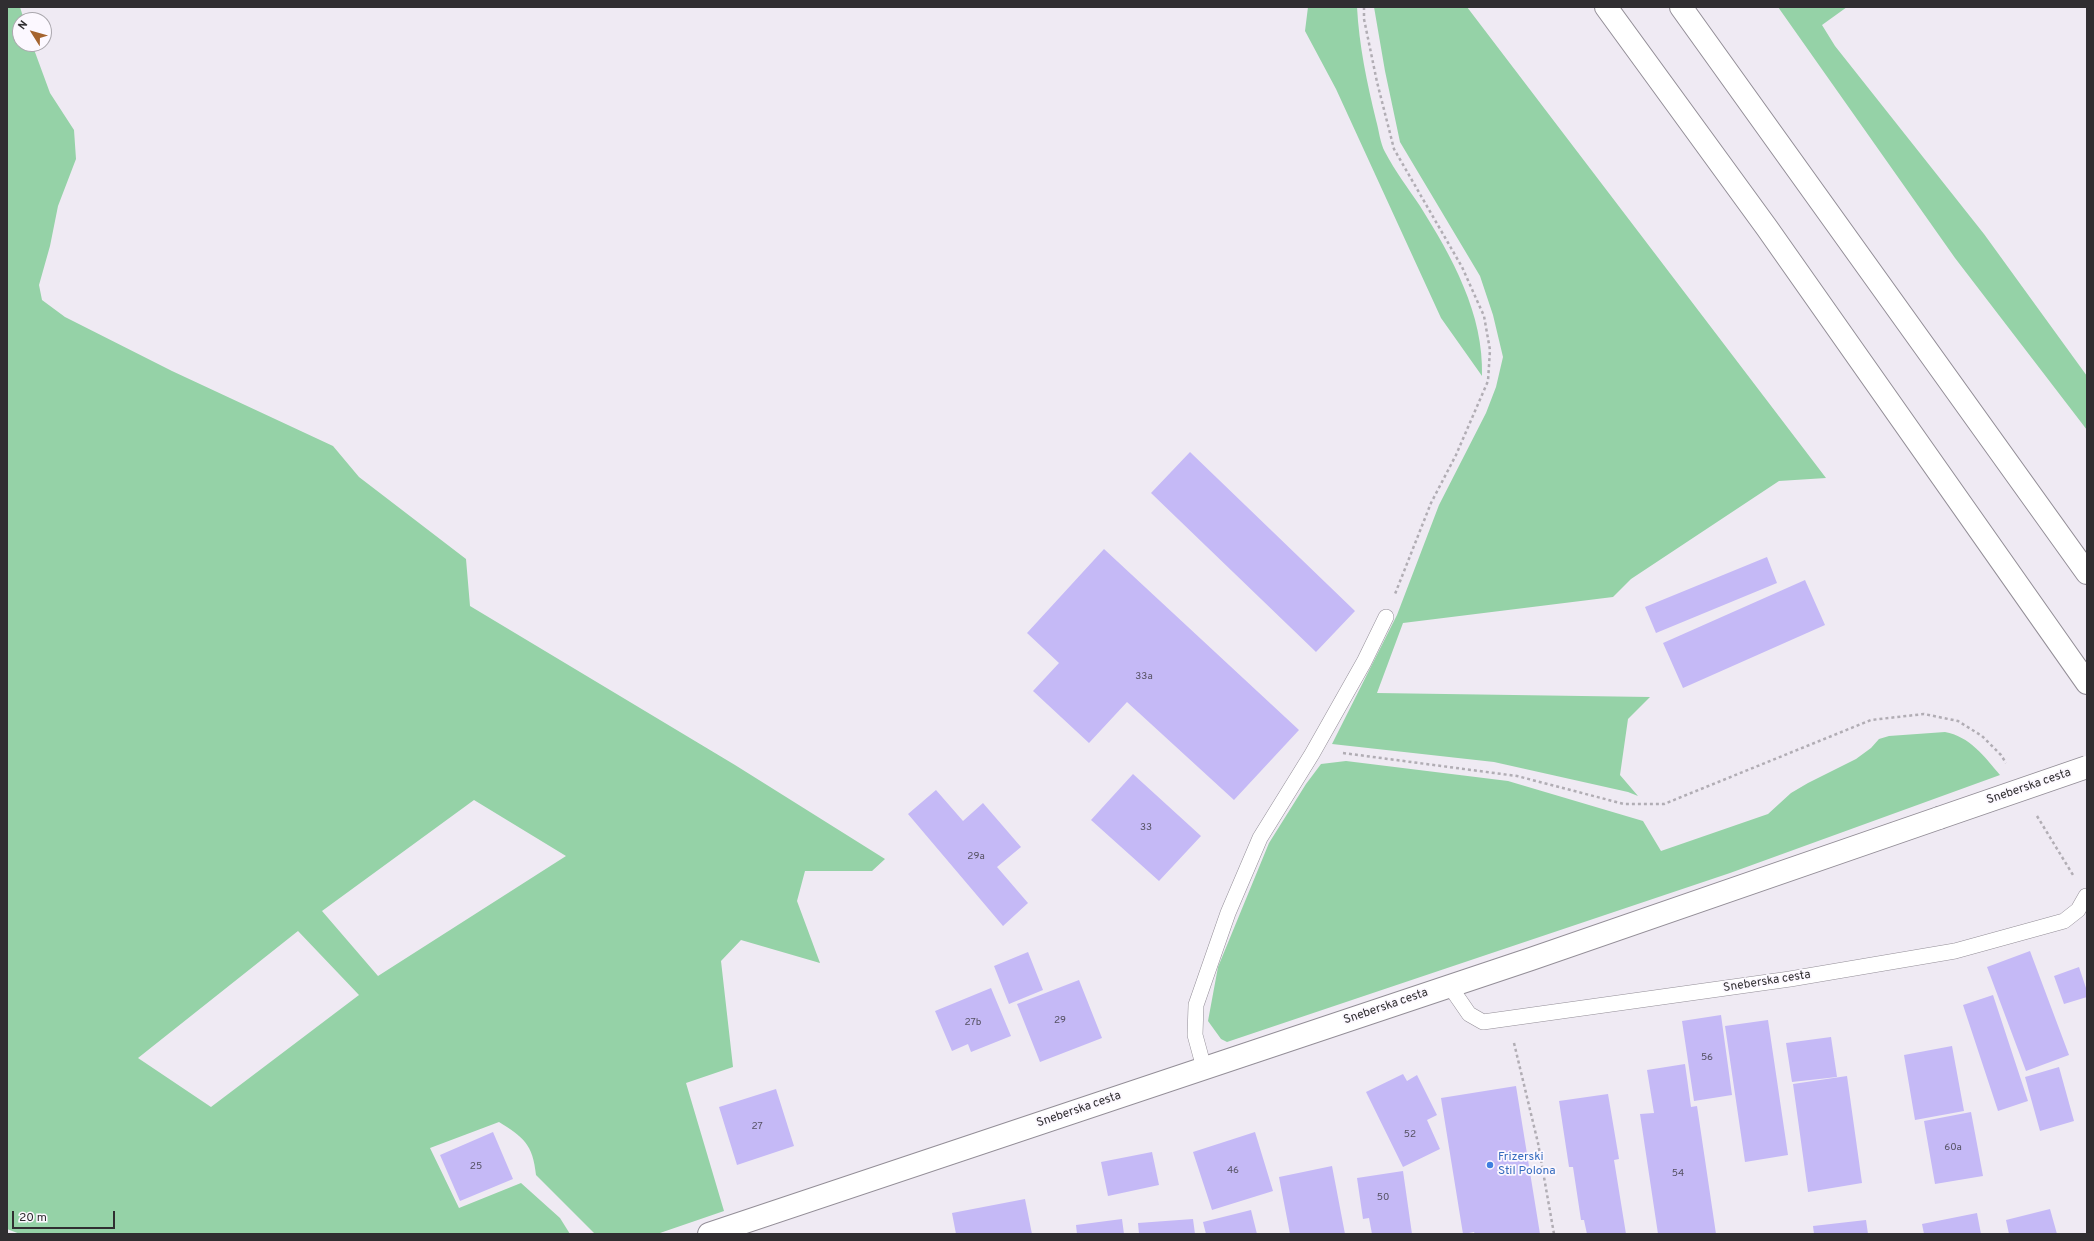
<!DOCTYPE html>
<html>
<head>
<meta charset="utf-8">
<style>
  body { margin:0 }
  #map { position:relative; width:2094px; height:1241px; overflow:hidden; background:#efeaf3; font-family:Overpass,sans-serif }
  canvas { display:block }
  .frame { position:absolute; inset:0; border:8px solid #302e31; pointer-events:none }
  .north { position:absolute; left:12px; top:12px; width:40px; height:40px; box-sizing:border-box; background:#fcf8ff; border:1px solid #aaa7ad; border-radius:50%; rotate:307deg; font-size:11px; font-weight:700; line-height:16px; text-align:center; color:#302e31 }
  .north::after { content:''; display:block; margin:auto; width:14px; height:18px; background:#a5642f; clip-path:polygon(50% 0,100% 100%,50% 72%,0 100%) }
  .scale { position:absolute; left:12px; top:1211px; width:103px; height:18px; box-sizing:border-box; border:2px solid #302e31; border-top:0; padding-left:5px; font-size:12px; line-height:14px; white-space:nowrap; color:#302e31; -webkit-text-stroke:3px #fcf8ff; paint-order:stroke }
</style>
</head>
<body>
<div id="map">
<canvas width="2094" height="1241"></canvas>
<div class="frame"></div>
<div class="north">N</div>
<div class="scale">20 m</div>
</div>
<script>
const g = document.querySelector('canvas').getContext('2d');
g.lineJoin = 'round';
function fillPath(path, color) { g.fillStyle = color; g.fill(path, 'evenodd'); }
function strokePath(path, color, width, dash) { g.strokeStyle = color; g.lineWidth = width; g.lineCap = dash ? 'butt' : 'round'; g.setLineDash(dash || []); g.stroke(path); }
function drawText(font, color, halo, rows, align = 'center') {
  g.font = font + ' Overpass,sans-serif'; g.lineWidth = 3.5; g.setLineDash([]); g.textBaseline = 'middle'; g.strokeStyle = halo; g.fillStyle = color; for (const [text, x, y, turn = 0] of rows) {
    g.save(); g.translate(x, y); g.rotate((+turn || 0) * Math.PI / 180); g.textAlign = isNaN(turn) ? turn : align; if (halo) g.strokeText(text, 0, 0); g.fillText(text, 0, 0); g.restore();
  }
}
const green = new Path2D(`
  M7,7H20L24,20H20V44H32L50,93L74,130L76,159L58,206L50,246L39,285L42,300L65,317L172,371L333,446L359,477L466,559L470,606L735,765L885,859L872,871H805L797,901L820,963L741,940L721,961L733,1067L686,1083L724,1211L657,1234H595L536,1175C533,1144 523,1137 499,1122L430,1148L459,1208L521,1183L560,1218L570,1234H20L7,1229ZM474,800L566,856L378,976L322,911ZM298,931L359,995L211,1107L138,1058Z
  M1308,7H1357C1359,45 1367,83 1376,120C1379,130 1380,143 1385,152C1395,171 1408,188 1420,206C1452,257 1484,314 1482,376L1441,318L1336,89L1305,31Z
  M1374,7H1467L1826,478L1779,481L1631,579L1613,597L1403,623L1377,693L1650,697L1628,719L1620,775L1638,796L1628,792L1494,762L1332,744L1397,615L1439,505L1486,413L1496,387L1503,357L1493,315L1480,276L1400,142L1385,71Z
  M1778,7H1847L1822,25L1835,46L1984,234L2087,376V430L1955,258Z
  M1945,732C1969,736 1985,757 2000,775L1730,873L1227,1042L1221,1039L1208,1021L1218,967L1269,843L1306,784L1321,764L1346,761L1508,781L1643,821L1661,851L1768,814L1791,793L1808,783L1856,759L1871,748L1879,739L1889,736Z`);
const building = new Path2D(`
  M1190,452L1355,611L1316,652L1151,493Z
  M1104,549L1299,730L1234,800L1127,702L1089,743L1033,691L1059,663L1027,633Z
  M1767,557L1777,583L1656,633L1645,607Z
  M1805,580L1825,625L1683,688L1663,643Z
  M1133,774L1201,836L1159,881L1091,820Z
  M936,790L963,821L983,803L1021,847L997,867L1028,903L1003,926L908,814Z
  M2030,951L2069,1055L2026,1071L1987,967Z
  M1028,952L1043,990L1009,1004L994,966Z
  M2079,967L2087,991V997L2064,1004L2054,976Z
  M1079,980L1102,1038L1040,1062L1017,1004Z
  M991,988L1011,1036L971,1052L968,1044L952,1051L935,1011Z
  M1993,995L2028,1101L1998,1111L1963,1005Z
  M1721,1015L1732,1095L1694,1101L1682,1021Z
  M1768,1020L1788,1155L1745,1162L1725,1026Z
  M1831,1037L1837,1077L1792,1082L1786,1043Z
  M1952,1046L1964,1111L1915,1120L1904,1055Z
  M1685,1064L1691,1107L1697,1106L1716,1234H1658L1640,1114L1654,1113L1647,1070Z
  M2059,1067L2074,1121L2040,1131L2025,1077Z
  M1403,1074L1407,1081L1417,1075L1437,1115L1427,1120L1440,1149L1403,1167L1366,1092Z
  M1847,1076L1862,1183L1808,1192L1793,1084Z
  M1516,1086L1540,1234H1475L1474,1232L1463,1234L1441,1098Z
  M776,1089L794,1146L737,1165L719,1107Z
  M1608,1094L1619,1159L1614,1160L1626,1234H1587L1584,1220H1581L1573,1167H1569L1559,1101Z
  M1971,1112L1983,1176L1935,1184L1924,1121Z
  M493,1132L513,1179L460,1201L440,1155Z
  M1255,1132L1273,1191L1212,1210L1193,1152Z
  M1152,1152L1159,1185L1108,1196L1101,1162Z
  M1332,1166L1345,1234H1290L1279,1177Z
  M1403,1171L1412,1234H1372L1369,1218L1363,1219L1357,1178Z
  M1025,1199L1032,1234H956L952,1213Z
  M2050,1209L2057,1234H2009L2006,1220Z
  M1251,1210L1257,1234H1206L1203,1222Z
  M1977,1213L1981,1234H1924L1922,1224Z
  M1122,1219L1124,1234H1077L1076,1225Z
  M1193,1219L1195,1234H1139L1138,1223Z
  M1866,1220L1868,1234H1814L1813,1226Z`);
const path = new Path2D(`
  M1364,7V19L1377,82L1394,149L1462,267L1484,316L1490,350L1488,381L1456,455L1431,503L1395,594
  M1343,753L1517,776L1624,804H1664L1871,720L1924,714L1958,721L1982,736L2001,755L2006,763
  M2037,816L2073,875
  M1514,1043L1538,1143L1554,1234`);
const lane = new Path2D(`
  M1449,985L1469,1014L1483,1022L1790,979L1955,951L2064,921L2078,910L2086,896
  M1204,1068L1195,1035L1196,1005L1228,913L1260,838L1312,754L1364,662L1386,617`);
const secondary = new Path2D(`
  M709,1234L1531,959L1939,818`);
const highway = new Path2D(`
  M1606,7L1767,228L2087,683
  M1681,7L2087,573`);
const secondaryBridge = new Path2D(`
  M1939,818L2087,767`);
const markers = [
  [1490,1165,4,"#3f7fe0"]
];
const numberNames = [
  ["33a",1144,677],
  ["33",1146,828],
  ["29a",976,857],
  ["29",1060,1021],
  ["27b",973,1023],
  ["56",1707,1058],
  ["27",757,1127],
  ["52",1410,1135],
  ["60a",1953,1148],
  ["25",476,1167],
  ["46",1233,1171],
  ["54",1678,1174],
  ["50",1383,1198]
];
const streetNames = [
  ["Sneberska cesta",2029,787,-19],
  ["Sneberska cesta",1767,982,-9],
  ["Sneberska cesta",1386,1007,-19],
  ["Sneberska cesta",1079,1110,-19]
];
const shopNames = [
  ["Frizerski",1498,1158],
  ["Stil Polona",1498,1172]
];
fillPath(green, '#95d2a7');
fillPath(building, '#c5b9f6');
strokePath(lane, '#938e97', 16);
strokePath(secondary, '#938e97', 24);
strokePath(highway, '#938e97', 24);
strokePath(path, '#b1adb4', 2.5, [3, 3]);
strokePath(lane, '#fff', 15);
strokePath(secondary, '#fff', 22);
strokePath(highway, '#fff', 22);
strokePath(secondaryBridge, '#938e97', 24, []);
strokePath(secondaryBridge, '#fff', 22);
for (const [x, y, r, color] of markers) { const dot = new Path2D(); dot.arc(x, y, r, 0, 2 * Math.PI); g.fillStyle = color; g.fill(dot); strokePath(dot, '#fcf8ff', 1.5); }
drawText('10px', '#555162', null, numberNames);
drawText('12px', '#302e31', '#fcf8ff', streetNames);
drawText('12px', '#366cbe', '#fcf8ff', shopNames, 'left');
</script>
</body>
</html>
